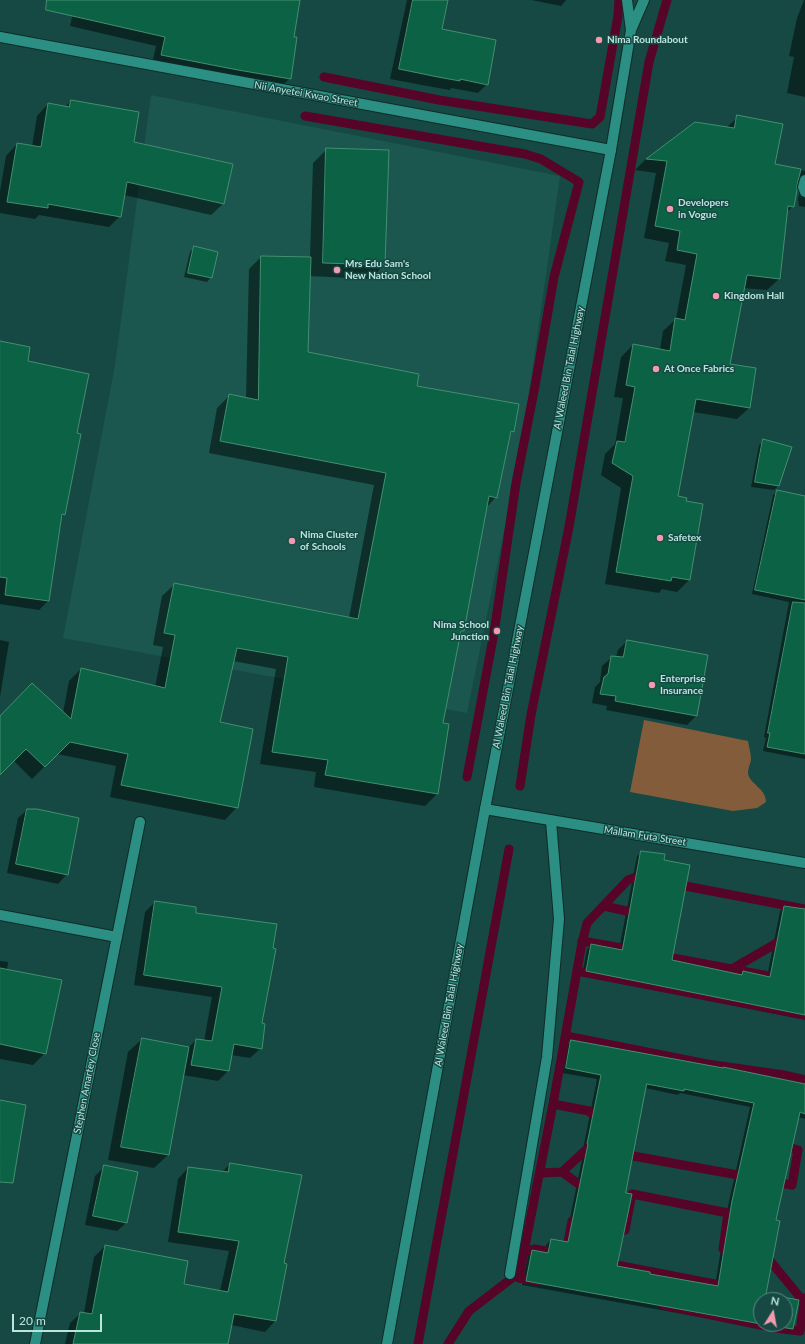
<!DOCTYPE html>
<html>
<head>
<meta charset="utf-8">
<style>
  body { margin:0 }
  #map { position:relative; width:805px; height:1344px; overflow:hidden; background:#164943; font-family:Lato,sans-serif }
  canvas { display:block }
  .north { position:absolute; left:753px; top:1292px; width:40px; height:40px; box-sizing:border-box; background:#164943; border:1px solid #588781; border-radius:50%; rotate:11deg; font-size:11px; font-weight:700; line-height:16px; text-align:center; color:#bae5dd }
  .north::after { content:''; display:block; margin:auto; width:14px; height:18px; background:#f29ab0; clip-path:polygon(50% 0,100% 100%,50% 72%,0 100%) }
  .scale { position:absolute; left:12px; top:1314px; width:90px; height:18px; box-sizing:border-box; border:2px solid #bae5dd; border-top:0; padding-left:5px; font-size:12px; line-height:14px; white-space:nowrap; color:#bae5dd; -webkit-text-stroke:3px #164943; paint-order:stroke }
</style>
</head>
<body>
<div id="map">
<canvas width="805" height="1344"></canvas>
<div class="north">N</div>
<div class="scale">20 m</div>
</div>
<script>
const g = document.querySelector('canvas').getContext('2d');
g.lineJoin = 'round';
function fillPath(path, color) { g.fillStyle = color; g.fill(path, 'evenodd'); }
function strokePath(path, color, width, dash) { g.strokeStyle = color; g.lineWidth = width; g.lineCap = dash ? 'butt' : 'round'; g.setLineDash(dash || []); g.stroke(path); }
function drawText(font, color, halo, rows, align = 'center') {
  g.font = font + ' Lato,sans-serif'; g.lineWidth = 3; g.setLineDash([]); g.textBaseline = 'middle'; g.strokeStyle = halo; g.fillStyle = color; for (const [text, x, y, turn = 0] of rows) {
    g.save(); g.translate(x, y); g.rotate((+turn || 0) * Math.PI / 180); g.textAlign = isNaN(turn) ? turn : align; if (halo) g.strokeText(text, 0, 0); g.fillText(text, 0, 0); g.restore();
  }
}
const built = new Path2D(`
  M151,95L560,176L522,443L467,713L63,638L115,365Z`);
const green = new Path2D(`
  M644,720L748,741C749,747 751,754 751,760C750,764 748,769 748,773C749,784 766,788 766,802L757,808L733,811L630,792Z`);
const shadow = new Path2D(`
  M76,0H299L293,38L290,78L280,88L152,64L156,46L70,26Z
  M407,0H446L441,30L487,84L478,93L451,88L450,90L427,86L390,79Z
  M531,0H566L561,6Z
  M804,0H805V97L787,93L794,57L789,56L797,18Z
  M71,101L133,143L223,204L211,215L124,195L120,216L109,227L39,215L35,219L0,213V191L6,156L17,144L32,147L37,116L48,104L65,107Z
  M738,117L773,164L805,171V207L799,206L798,199L800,190L796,187L793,206L786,213L779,279L767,290L743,288L729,364L749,408L737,419L693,412L677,497L685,502L702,505L689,580L677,592L662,589L659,593L605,584L621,488L601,475L605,454L615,444L623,398L614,397L621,357L633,345L660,350L663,331L676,319L686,265L665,261L669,243L644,238L656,173L635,170L646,159L695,123L726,128Z
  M327,149L388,151L384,265L371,279L309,276L307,353L416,387L513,431L509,435L496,497L486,508L463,631L459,635L442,723L437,794L425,806L314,787L316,772L260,764L276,669L233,661L219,722L237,807L225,820L110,797L116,766L57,754L32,779L13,760L0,773V717L63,713L69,681L81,669L155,687L163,647L153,645L162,596L175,584L349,618L374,485L209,453L217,408L230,395L246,399L249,269L261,257L310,258L313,163Z
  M195,247L211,277L207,282L184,277L190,252Z
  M0,342L26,362L76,434L64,514L61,518L48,601L39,610L0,604V578L10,513L0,512Z
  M764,441L790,448L778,486L774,490L751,487L759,445Z
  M778,491L805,497V759L763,751L766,738L764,737L789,602L752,594L773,495Z
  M0,640L9,642L0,697Z
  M627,641L696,716L687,725L606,710L607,706L592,703L595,687L600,682L602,666L612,657H616L618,650Z
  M28,809L78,819L67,874L58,884L7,873L18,818Z
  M642,852L671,961L741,975L743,972L767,977L780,911L784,907L805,910V1020L582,975L587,949L592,945L619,950L637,856Z
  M155,902L194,913L261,1024V1048L250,1058L231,1055L228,1071L218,1081L183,1075L168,1155L154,1168L108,1160L128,1052L142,1039L188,1048L196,1040L204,1041L212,997L134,985L145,912Z
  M0,961L8,962L7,970L45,1053L33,1065L0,1059Z
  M572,1041L805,1085V1119L798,1117L774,1221L765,1295L798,1300L792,1329L788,1333L522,1285L528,1255L533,1251L545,1253L546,1245L551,1240L565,1243L584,1149H583L597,1079L562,1073L567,1045ZM645,1088L678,1095L680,1093L750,1107L728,1206L715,1286L649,1275L616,1266L625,1194ZM761,1300H785V1324H761Z
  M230,1164L283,1264L275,1321L265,1332L231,1325L227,1344H65L70,1323L81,1313H84L94,1257L105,1246L183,1284L220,1291L229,1251L168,1242L178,1179L188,1168L222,1172Z
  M104,1167L127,1222L117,1231L85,1225L95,1176Z`);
const stream = new Path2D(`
  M324,77L439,100L592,124L600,117L618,16L619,0
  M305,116L525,154L541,159L579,182L554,277L535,386L516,483L494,633L467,777
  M520,786L531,715L569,527L649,62L667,0
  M675,884L805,909
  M604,906L640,914
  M582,941L633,950
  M662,956L732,969L782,940L805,945
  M732,969L805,983
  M577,971L805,1015
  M566,1036L707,1064L784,1075L805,1080
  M553,1104L589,1111L592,1114
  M622,1154L749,1177
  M562,1172L580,1185
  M540,1173L562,1172L589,1147L597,1149
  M773,1182L792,1185L798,1150L781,1145
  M612,1228L625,1230L632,1194L728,1213L723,1249L736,1251
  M525,1251L535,1249L560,1254
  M566,1253L572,1221L584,1223
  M763,1256L767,1257L804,1302
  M606,1263L730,1287
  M516,1275L519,1278L538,1281
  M663,1305L775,1328L800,1331L805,1298
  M418,1344L509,849
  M448,1344L469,1311L520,1272L553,1104L582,943L587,923L628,880L636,877L646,879`);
const building = new Path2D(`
  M47,0H300L294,37H297L291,79L238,70L161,55L165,37L46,10Z
  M413,0H448L442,29L496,40L488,85L460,79V81L438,77L399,69Z
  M71,100L139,112L134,142L233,164L224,204L127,182L121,217L48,204V208L7,202L17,143L41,147L48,103L69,107Z
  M737,115L783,124L775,164L801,169L797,185V190L794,207L788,206L780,279L747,275L730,364L756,368L750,408L696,399L678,496L687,498L686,501L703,504L690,580L672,577L671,581L616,572L633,476L612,463L617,441L625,442L635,387L626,385L633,344L670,351L675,318L685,320L697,254L677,250L680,231L655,226L667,161L646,159L695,122L734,128Z
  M326,148L389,150L385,265L323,263Z
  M194,246L218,252L212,278L188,273Z
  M261,256L311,257L308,352L419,374L417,386L519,404L514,432L511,431L497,498L489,496L464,631H461L443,723L449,724L438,794L325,775L328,760L272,752L288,657L237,648L220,722L253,729L238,808L121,785L128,754L70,742L45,767L26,749L0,775V716L32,683L71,719L81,668L165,688L175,635L164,633L174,583L358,619L386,473L220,441L229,394L258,400Z
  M0,341L30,347L28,361L89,374L77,433L81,434L65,515L62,514L49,601L5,595L7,578L0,577Z
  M763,439L792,447L779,486L755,482Z
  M777,490L805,496V600L755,590Z
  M793,602L805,603V754L767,747L770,733H768Z
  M627,640L708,655L697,716L615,701L616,696L600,694L604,677L608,674L611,656L623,657Z
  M27,809H37L79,818L68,875L16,864Z
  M641,851L665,854L664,860L690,865L672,960L742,975L743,971L770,977L784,906L805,909V1015L586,971L591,944L622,950Z
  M155,901L196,907V913L277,924L273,948L276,949L262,1023L265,1024L262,1049L234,1044L229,1071L191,1065L196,1039L212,1041L222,987L144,975Z
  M0,968L62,980L46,1054L0,1044Z
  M142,1038L189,1047L169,1155L121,1147Z
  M571,1040L723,1068V1067L805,1084V1114L800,1112L776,1220L780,1221L766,1294L799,1300L793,1329L762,1324H785V1300H761V1324L526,1281L532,1250L548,1253L551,1239L568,1242L588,1144H587L601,1075L566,1068ZM647,1084L684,1091V1089L754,1103L732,1201L718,1286L650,1274V1272L617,1266L632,1194L626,1193Z
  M0,1100L26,1105L13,1183L0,1182Z
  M230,1163L302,1175L284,1263L287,1264L276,1321L234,1314L228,1344H73L80,1312L92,1314L105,1245L188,1261L184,1284L228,1292L239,1241L178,1232L188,1167L228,1172Z
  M104,1165L138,1172L127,1223L93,1216Z`);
const service = new Path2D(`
  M0,915L117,937
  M510,1274L547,1057L559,919L551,821`);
const minor = new Path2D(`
  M0,37L611,150
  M805,180L803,187L805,192
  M485,809L805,863
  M35,1344L140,822`);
const tertiary = new Path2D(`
  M627,0L631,30
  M387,1344L485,809L611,150L631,30L644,0`);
const markers = [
  [599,40,4,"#f29ab0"],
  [670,209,4,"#f29ab0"],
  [337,270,4,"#f29ab0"],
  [716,296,4,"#f29ab0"],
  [656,369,4,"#f29ab0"],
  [660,538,4,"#f29ab0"],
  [292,541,4,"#f29ab0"],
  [497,631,4,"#f29ab0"],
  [652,685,4,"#f29ab0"]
];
const poiNames = [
  ["Nima Roundabout",607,40],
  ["Developers",678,203],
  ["in Vogue",678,215],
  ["Mrs Edu Sam's",345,264],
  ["New Nation School",345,276],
  ["Kingdom Hall",724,296],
  ["At Once Fabrics",664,369],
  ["Nima Cluster",300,535],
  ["of Schools",300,547],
  ["Safetex",668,538],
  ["Nima School",489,625,"right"],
  ["Junction",489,637,"right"],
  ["Enterprise",660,679],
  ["Insurance",660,691]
];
const streetNames = [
  ["Nii Anyetei Kwao Street",306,94,10],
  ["Al Waleed Bin Talal Highway",569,368,-79],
  ["Al Waleed Bin Talal Highway",508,687,-79],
  ["Mallam Futa Street",645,836,9],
  ["Al Waleed Bin Talal Highway",449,1005,-80],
  ["Stephen Amartey Close",87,1083,-79]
];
fillPath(built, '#1b564f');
fillPath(green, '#835d3b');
fillPath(shadow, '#0007');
strokePath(stream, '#560427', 9);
fillPath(building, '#0c6245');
strokePath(building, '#438f6e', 1);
strokePath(service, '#0e2c28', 12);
strokePath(minor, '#0e2c28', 12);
strokePath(tertiary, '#0e2c28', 12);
strokePath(service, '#2c8f83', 10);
strokePath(minor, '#2c8f83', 10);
strokePath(tertiary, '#2c8f83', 10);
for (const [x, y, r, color] of markers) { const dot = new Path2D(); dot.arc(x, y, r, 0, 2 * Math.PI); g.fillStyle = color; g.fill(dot); strokePath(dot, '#164943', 1.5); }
drawText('bold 10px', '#bae5dd', '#164943', poiNames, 'left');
drawText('10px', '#bae5dd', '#164943', streetNames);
</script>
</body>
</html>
